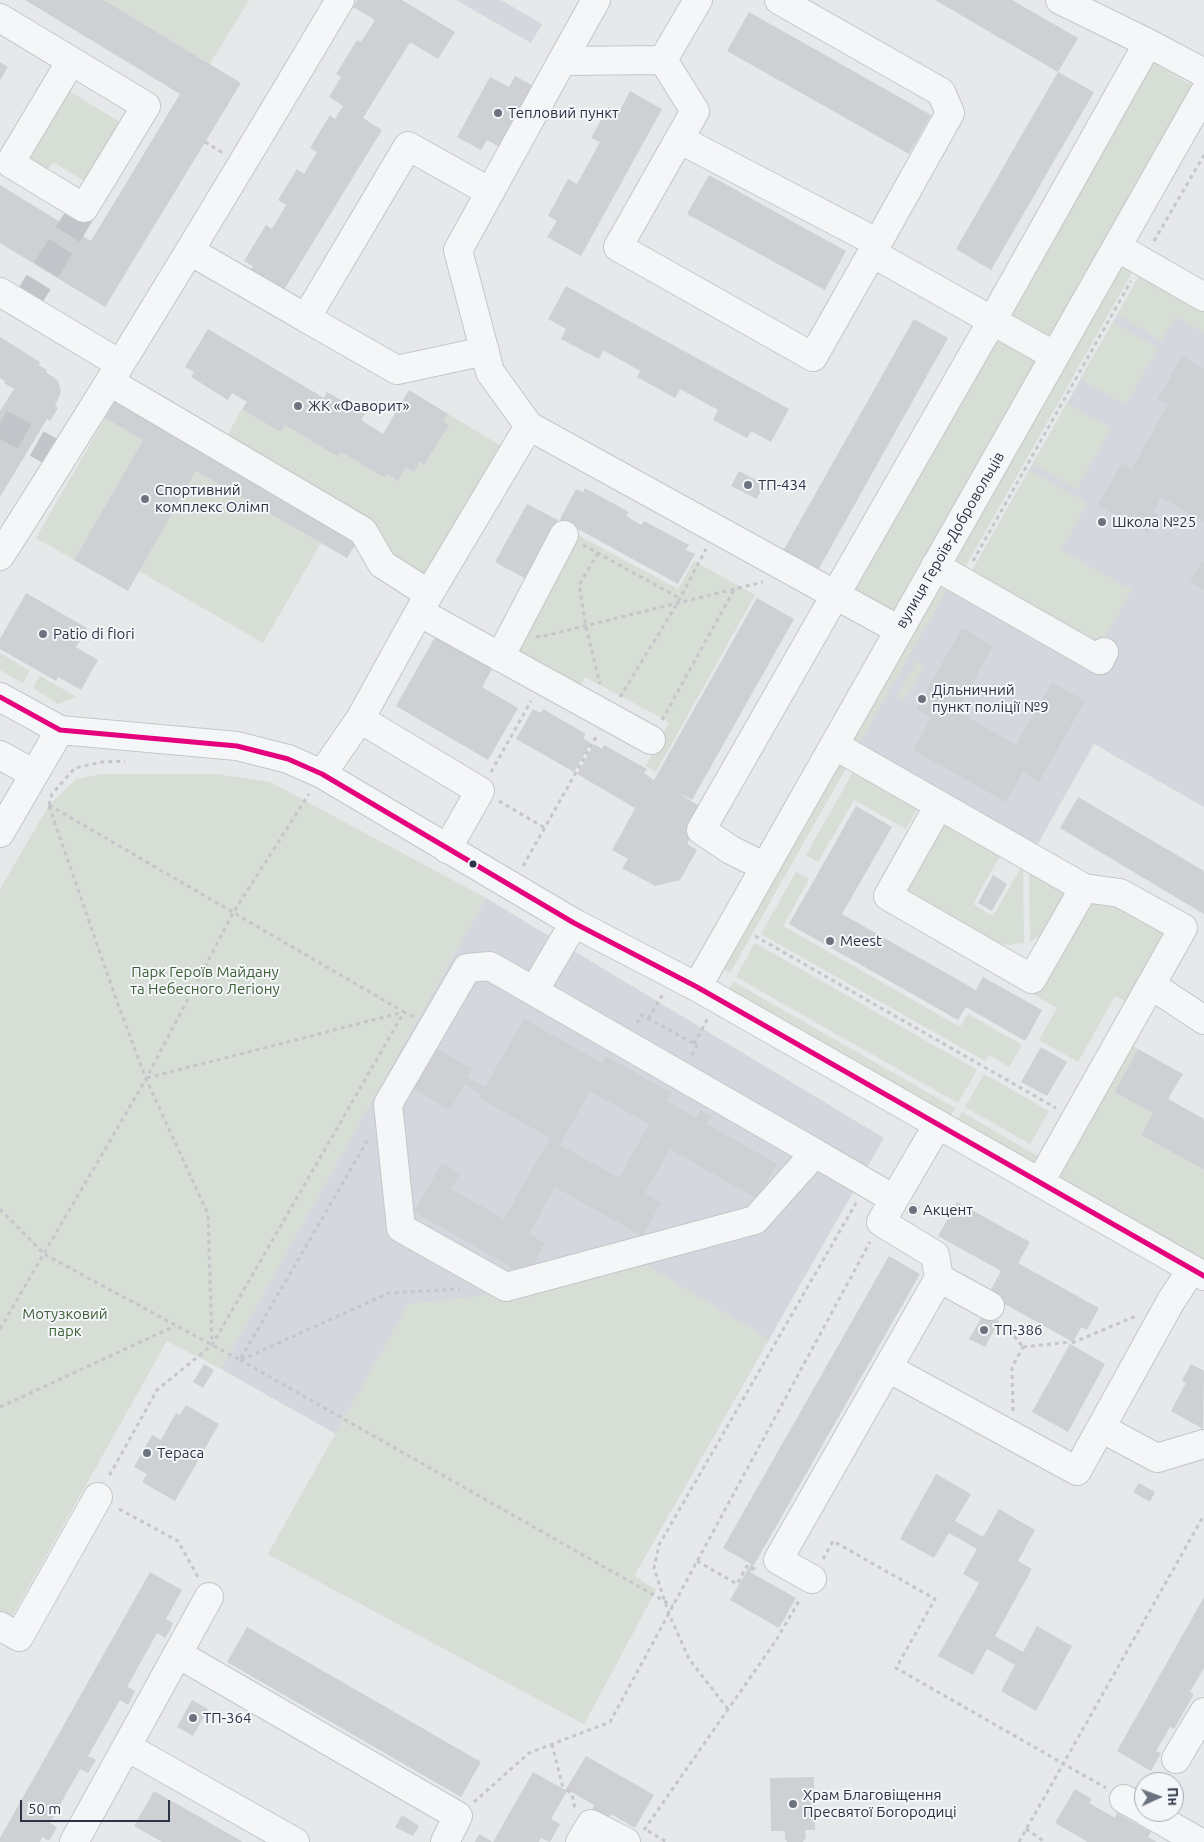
<!DOCTYPE html>
<html>
<head>
<meta charset="utf-8">
<style>
  body { margin:0 }
  #map { position:relative; width:1204px; height:1842px; overflow:hidden; background:#e6e8ea; font-family:Ubuntu,sans-serif }
  canvas { display:block }
  .north { position:absolute; left:1134px; top:1772px; width:50px; height:50px; box-sizing:border-box; background:#f4f6f9; border:1px solid #a4a8b1; border-radius:50%; rotate:88deg; font-size:14px; font-weight:700; line-height:20px; text-align:center; color:#2b3445 }
  .north::after { content:''; display:block; margin:auto; width:18px; height:22px; background:#6c737f; clip-path:polygon(50% 0,100% 100%,50% 72%,0 100%) }
  .scale { position:absolute; left:20px; top:1800px; width:150px; height:22px; box-sizing:border-box; border:2px solid #2b3445; border-top:0; padding-left:6px; font-size:15px; line-height:18px; white-space:nowrap; color:#2b3445; -webkit-text-stroke:4px #f4f6f9; paint-order:stroke }
</style>
</head>
<body>
<div id="map">
<canvas width="1204" height="1842"></canvas>
<div class="north">Пн</div>
<div class="scale">50 m</div>
</div>
<script>
const g = document.querySelector('canvas').getContext('2d');
g.lineJoin = 'round';
function fillPath(path, color) { g.fillStyle = color; g.fill(path, 'evenodd'); }
function strokePath(path, color, width, dash) { g.strokeStyle = color; g.lineWidth = width; g.lineCap = dash ? 'butt' : 'round'; g.setLineDash(dash || []); g.stroke(path); }
function drawText(font, color, halo, rows, align = 'center') {
  g.font = font + ' Ubuntu,sans-serif'; g.lineWidth = 4; g.setLineDash([]); g.textBaseline = 'middle'; g.strokeStyle = halo; g.fillStyle = color; for (const [text, x, y, turn = 0] of rows) {
    g.save(); g.translate(x, y); g.rotate((+turn || 0) * Math.PI / 180); g.textAlign = isNaN(turn) ? turn : align; if (halo) g.strokeText(text, 0, 0); g.fillText(text, 0, 0); g.restore();
  }
}
const built = new Path2D(`
  M456,0H501L542,24L531,43Z
  M1141,273L1204,309V807L1094,744L1035,849L846,742L948,562L970,574Z
  M486,898L884,1138L634,1576L656,1590L584,1724L268,1554L336,1434L221,1369Z`);
const green = new Path2D(`
  M104,0H249L210,64Z
  M1150,61L1195,87L1049,342L1003,315Z
  M66,89L123,124L87,183L53,162L46,173L23,159Z
  M1119,261L1134,269L963,571L948,562Z
  M1141,273L1204,309V333L1176,317L1161,341L1117,315Z
  M1113,322L1158,348L1126,405L1080,379Z
  M993,335L1038,361L891,615L846,589Z
  M1067,403L1111,428L1077,489L1033,464Z
  M242,409L280,432L285,425L338,457L341,452L385,478L387,474L398,481L406,468L413,472L419,462L424,465L448,425L444,422L448,414L501,446L423,576L225,439Z
  M105,418L143,440L74,560L36,538Z
  M1029,470L1088,503L1061,550L1132,590L1099,648L970,575Z
  M196,471L321,543L263,643L139,571Z
  M574,533L678,589L694,561L755,595L656,772L646,766L669,722L585,677L577,692L509,654Z
  M940,577L951,583L857,748L846,742Z
  M0,653L30,671L23,683L0,670Z
  M917,661L925,665L904,701L896,696Z
  M40,676L77,697L58,704L33,688Z
  M838,757L849,763L730,973L719,966Z
  M856,767L920,804L906,829L854,800L818,862L806,855Z
  M102,774H216L270,782L486,898L221,1369L167,1341L10,1620L0,1615V889L49,805L76,779Z
  M939,821L1000,856L973,904L993,916L1023,864L1024,943L1008,945L987,941L899,891Z
  M1029,867L1072,892L1050,929L1030,942Z
  M796,872L809,879L783,926L960,1027L968,1014L1022,1045L1009,1067L989,1055L985,1061L761,934Z
  M1119,900L1172,930L1130,1004L1115,996L1078,1062L1039,1040L1057,1008L1031,993L1081,905Z
  M755,943L977,1070L958,1103L736,977Z
  M734,982L955,1108L949,1119L727,992Z
  M1127,1042L1138,1049L1114,1092L1153,1113L1141,1135L1204,1170V1266L1050,1179Z
  M984,1074L1049,1111L1030,1144L965,1107Z
  M962,1112L1041,1158L1035,1168L956,1123Z
  M637,1259L769,1339L634,1576L656,1590L584,1724L268,1554L408,1304L512,1292Z`);
const building = new Path2D(`
  M25,0H104L241,83L105,307L0,243V185L91,241L180,94Z
  M357,0H402L455,32L438,59L410,42L363,118L382,130L282,293L249,273L253,266L244,261L266,225L272,229L286,205L278,200L297,169L304,174L317,152L310,148L330,115L335,119L343,106L329,97L341,77L336,74L357,40L361,42L375,20L353,7Z
  M935,0H1012L1078,38L1058,72Z
  M749,12L931,115L909,154L727,51Z
  M0,62L8,67L0,80Z
  M1058,72L1094,92L991,270L956,249Z
  M515,76L539,89L505,150L487,140L481,150L457,137L490,77L509,87Z
  M630,91L662,109L581,256L547,237L557,221L548,216L568,179L577,184L600,142L591,138L608,107L619,112Z
  M709,175L846,251L825,290L687,214Z
  M566,286L789,409L771,442L751,431L747,438L713,420L718,410L680,389L675,398L637,377L640,371L603,350L599,359L561,339L566,329L548,319Z
  M914,319L948,338L818,570L783,551Z
  M208,329L324,398L327,392L365,414L361,420L383,434L409,390L448,414L444,422L449,425L424,465L419,462L414,472L406,468L398,481L387,474L385,478L341,452L338,457L285,425L280,432L242,409L247,402L232,393L228,400L191,377L194,372L185,367Z
  M0,337L40,362L39,365L47,370L46,372L58,381L61,392L55,406L58,408L50,421L47,419L0,497V411L14,389L4,383L5,381L0,378Z
  M1182,356L1204,369V522L1161,497L1153,512L1158,515L1148,533L1098,505L1122,463L1132,468L1168,405L1158,399Z
  M117,396L358,540L347,558L196,471L128,591L74,560L143,440L105,418Z
  M739,471L764,484L757,499L731,486Z
  M585,488L629,512L626,516L641,525L644,521L689,545L686,550L695,554L678,584L560,519L576,489L583,492Z
  M527,504L558,520L526,579L495,562Z
  M1202,561L1204,562V590L1190,582Z
  M26,593L87,628L76,647L98,660L81,690L58,677L56,681L0,649V639Z
  M757,598L794,619L692,800L678,793L701,807L696,827L687,844L697,850L680,880L655,886L622,868L628,859L612,850L643,794L635,808L577,774L594,744L602,749L604,745L647,769L644,773L654,780Z
  M962,628L993,646L957,711L1016,745L1052,682L1085,701L1039,782L1023,772L1006,802L913,750L931,718L916,709Z
  M435,637L492,669L482,687L518,708L488,760L396,706Z
  M533,709L541,713L543,709L586,734L583,738L591,743L574,772L516,739Z
  M1078,797L1204,871V914L1060,828Z
  M856,806L892,827L842,914L976,990L983,977L1042,1010L1025,1041L966,1007L958,1020L789,924Z
  M993,875L1007,884L992,911L978,903Z
  M524,1019L602,1063L606,1056L672,1093L667,1101L696,1118L701,1110L712,1116L707,1124L777,1164L757,1199L670,1149L645,1193L661,1203L642,1236L555,1187L529,1234L545,1243L527,1276L414,1212L442,1163L460,1173L451,1189L504,1219L550,1138L479,1098L481,1094L465,1084L450,1110L409,1087L432,1046L472,1069L467,1077L485,1087ZM590,1091L649,1124L619,1178L560,1145Z
  M1041,1047L1067,1062L1047,1096L1021,1082Z
  M1138,1049L1183,1074L1168,1099L1204,1119V1170L1141,1135L1153,1113L1114,1092Z
  M912,1202L920,1207L914,1217L906,1213Z
  M957,1202L1030,1242L1018,1263L1099,1308L1087,1330L1081,1327L1073,1342L988,1295L1001,1271L938,1236Z
  M889,1256L920,1274L750,1572L796,1598L779,1628L730,1600L751,1564L723,1548Z
  M984,1313L999,1321L985,1347L969,1339Z
  M1070,1344L1105,1364L1068,1432L1032,1412Z
  M204,1364L214,1370L203,1388L193,1382Z
  M1191,1364L1204,1371L1203,1429L1171,1411L1186,1383L1182,1380Z
  M186,1405L219,1424L175,1501L142,1482L147,1474L134,1467L152,1435L161,1440L176,1413L180,1415Z
  M936,1474L971,1494L955,1521L983,1537L999,1509L1035,1530L1018,1561L1032,1569L995,1636L1023,1652L1037,1626L1072,1646L1036,1711L1001,1691L1015,1665L987,1649L973,1675L938,1656L979,1583L963,1574L977,1549L949,1533L934,1558L900,1539Z
  M1139,1483L1155,1492L1150,1502L1133,1492Z
  M150,1572L182,1590L166,1619L173,1623L170,1630L165,1638L157,1633L127,1687L135,1691L128,1705L120,1700L88,1756L96,1760L88,1773L80,1769L50,1823L57,1827L49,1841L42,1837L40,1842H0V1838Z
  M1204,1597V1668L1190,1692L1194,1694L1174,1729L1170,1727L1156,1751L1161,1753L1151,1771L1117,1751Z
  M247,1627L481,1762L461,1797L227,1662Z
  M192,1700L208,1709L193,1736L177,1727Z
  M586,1756L654,1795L635,1828L611,1814L608,1820L592,1810L594,1805L566,1789Z
  M533,1772L567,1791L551,1819L560,1824L550,1842L541,1838L539,1842H475L479,1834L493,1842Z
  M814,1777L815,1830H805L806,1837L803,1842H787L785,1838V1831H771L770,1778Z
  M1075,1789L1092,1799L1089,1803L1115,1818L1117,1813L1151,1832L1148,1837L1157,1842H1088L1055,1823Z
  M154,1791L184,1808L243,1842H162L134,1826Z
  M402,1815L419,1826L413,1836L395,1827Z`);
const minorTunnel = new Path2D(`
  M24,306L84,208
  M0,423L63,458`);
const path = new Path2D(`
  M205,142L223,153
  M1154,241L1204,155
  M583,545L679,598
  M598,553L579,585L586,627L600,684
  M973,561L1131,281
  M536,636L540,637L763,582
  M620,697L677,604L706,549
  M662,720L734,590
  M491,772L531,701
  M499,801L545,828
  M49,805L404,1012L212,1345L157,1390L108,1478
  M49,805L52,794L75,768L102,762L125,761
  M49,806L115,996L146,1079L208,1214L212,1344
  M523,866L596,737
  M755,936L1056,1108
  M648,1019L663,994
  M637,1023L641,1015L697,1045L691,1057
  M694,1044L708,1018
  M147,1078L404,1012L414,1017
  M0,1209L44,1254L240,1360L367,1141
  M1004,1324L1023,1347
  M0,1329L146,1079L233,913L309,794
  M1072,1343L1136,1316
  M1023,1347L1071,1342
  M240,1360L673,1606
  M241,1360L389,1293L460,1289
  M0,1407L175,1326
  M1013,1411L1012,1367L1023,1347
  M119,1509L178,1541L198,1577
  M823,1559L833,1541L935,1599L896,1668L1106,1788
  M697,1561L737,1584L747,1566L752,1569L756,1568
  M728,1709L689,1659L669,1614L654,1568L659,1545L856,1203
  M552,1744L563,1788L566,1790
  M567,1790L572,1794L575,1809
  M474,1802L529,1753L610,1722L870,1242
  M1026,1829L1045,1842
  M644,1830L777,1639L800,1599
  M648,1831L667,1842
  M1019,1842L1204,1515`);
const minor = new Path2D(`
  M779,0L941,92L950,113L872,253
  M1060,0L1148,43
  M0,18L146,106L84,208L10,163L71,61
  M663,60L695,111L618,247L813,357L872,253L1055,356
  M562,61L596,0
  M679,139L878,243
  M1117,247L1204,297
  M190,251L306,318L408,146L490,192L562,61L663,60L698,0
  M0,292L120,364
  M306,318L397,370L485,351
  M110,382L363,531L382,564L429,594
  M529,426L899,630
  M0,556C117,373 229,187 340,0
  M935,566L1100,660L1104,652
  M419,612L651,740
  M500,657L564,535
  M0,697L60,730L237,746L288,759L322,774L574,923L697,987L1204,1276
  M360,719L480,791L447,849
  M834,745L1084,888L1120,893L1183,928L1040,1182
  M0,755L34,774
  M322,774L360,719L429,594L529,426L490,372L458,250L490,192
  M939,805L888,896L1032,979L1084,888
  M0,833L60,730
  M765,867L731,850L701,830L992,321L1148,43L1204,73
  M490,966L815,1153L755,1220L506,1287L401,1228L388,1104L467,968Z
  M1151,985L1204,1020
  M697,987L1204,93
  M534,991L574,923
  M815,1153L894,1199
  M939,1278L990,1306
  M888,1368L1077,1471L1171,1301L1192,1269
  M1101,1428L1157,1458L1204,1444
  M812,1579L778,1560L939,1278L935,1255L881,1222L938,1124
  M0,1626L19,1637L98,1497
  M178,1654L458,1816L445,1842
  M127,1747L295,1842
  M1176,1759L1204,1712
  M1124,1799L1144,1810
  M1147,1812L1199,1842
  M74,1842L209,1597
  M580,1842L591,1824L626,1842`);
const bus1 = new Path2D(`
  M0,697L60,730L237,746L288,759L322,774L574,923L697,987L1204,1276`);
const markers = [
  [498,113,5,"#6c737f"],
  [298,406,5,"#6c737f"],
  [748,485,5,"#6c737f"],
  [145,499,5,"#6c737f"],
  [1102,522,5,"#6c737f"],
  [43,634,5,"#6c737f"],
  [922,699,5,"#6c737f"],
  [473,864,4.5,"#2b3445"],
  [830,941,5,"#6c737f"],
  [913,1210,5,"#6c737f"],
  [984,1330,5,"#6c737f"],
  [147,1453,5,"#6c737f"],
  [193,1718,5,"#6c737f"],
  [793,1804,5,"#6c737f"]
];
const poiNames = [
  ["Тепловий пункт",508,113],
  ["ЖК «Фаворит»",308,406],
  ["ТП-434",758,485],
  ["Спортивний",155,490],
  ["комплекс Олімп",155,507],
  ["Школа №25",1112,522],
  ["Patio di fiori",53,634],
  ["Дільничний",932,690],
  ["пункт поліції №9",932,707],
  ["Meest",840,941],
  ["Акцент",923,1210],
  ["ТП-386",994,1330],
  ["Тераса",157,1453],
  ["ТП-364",203,1718],
  ["Храм Благовіщення",803,1795],
  ["Пресвятої Богородиці",803,1812]
];
const streetNames = [
  ["вулиця Героїв-Добровольців",950,540,-60]
];
const parkNames = [
  ["Парк Героїв Майдану",205,972],
  ["та Небесного Легіону",205,989],
  ["Мотузковий",65,1314],
  ["парк",65,1331]
];
fillPath(built, '#d4d7dd');
fillPath(green, '#d6ded6');
fillPath(building, '#ced0d3');
strokePath(minorTunnel, '#c1c4c9', 28, [28, 14]);
strokePath(minor, '#c4c6c8', 30);
strokePath(path, '#c5c6ca', 3, [4, 4]);
strokePath(minor, '#f5f6f7', 28);
strokePath(bus1, '#e5007d', 5);
for (const [x, y, r, color] of markers) { const dot = new Path2D(); dot.arc(x, y, r, 0, 2 * Math.PI); g.fillStyle = color; g.fill(dot); strokePath(dot, '#f4f6f9', 2); }
drawText('15px', '#2b3445', '#f4f6f9', poiNames, 'left');
drawText('15px', '#2b3445', '#f4f6f9', streetNames);
drawText('15px', '#3f6138', '#f4f6f9', parkNames);
</script>
</body>
</html>
